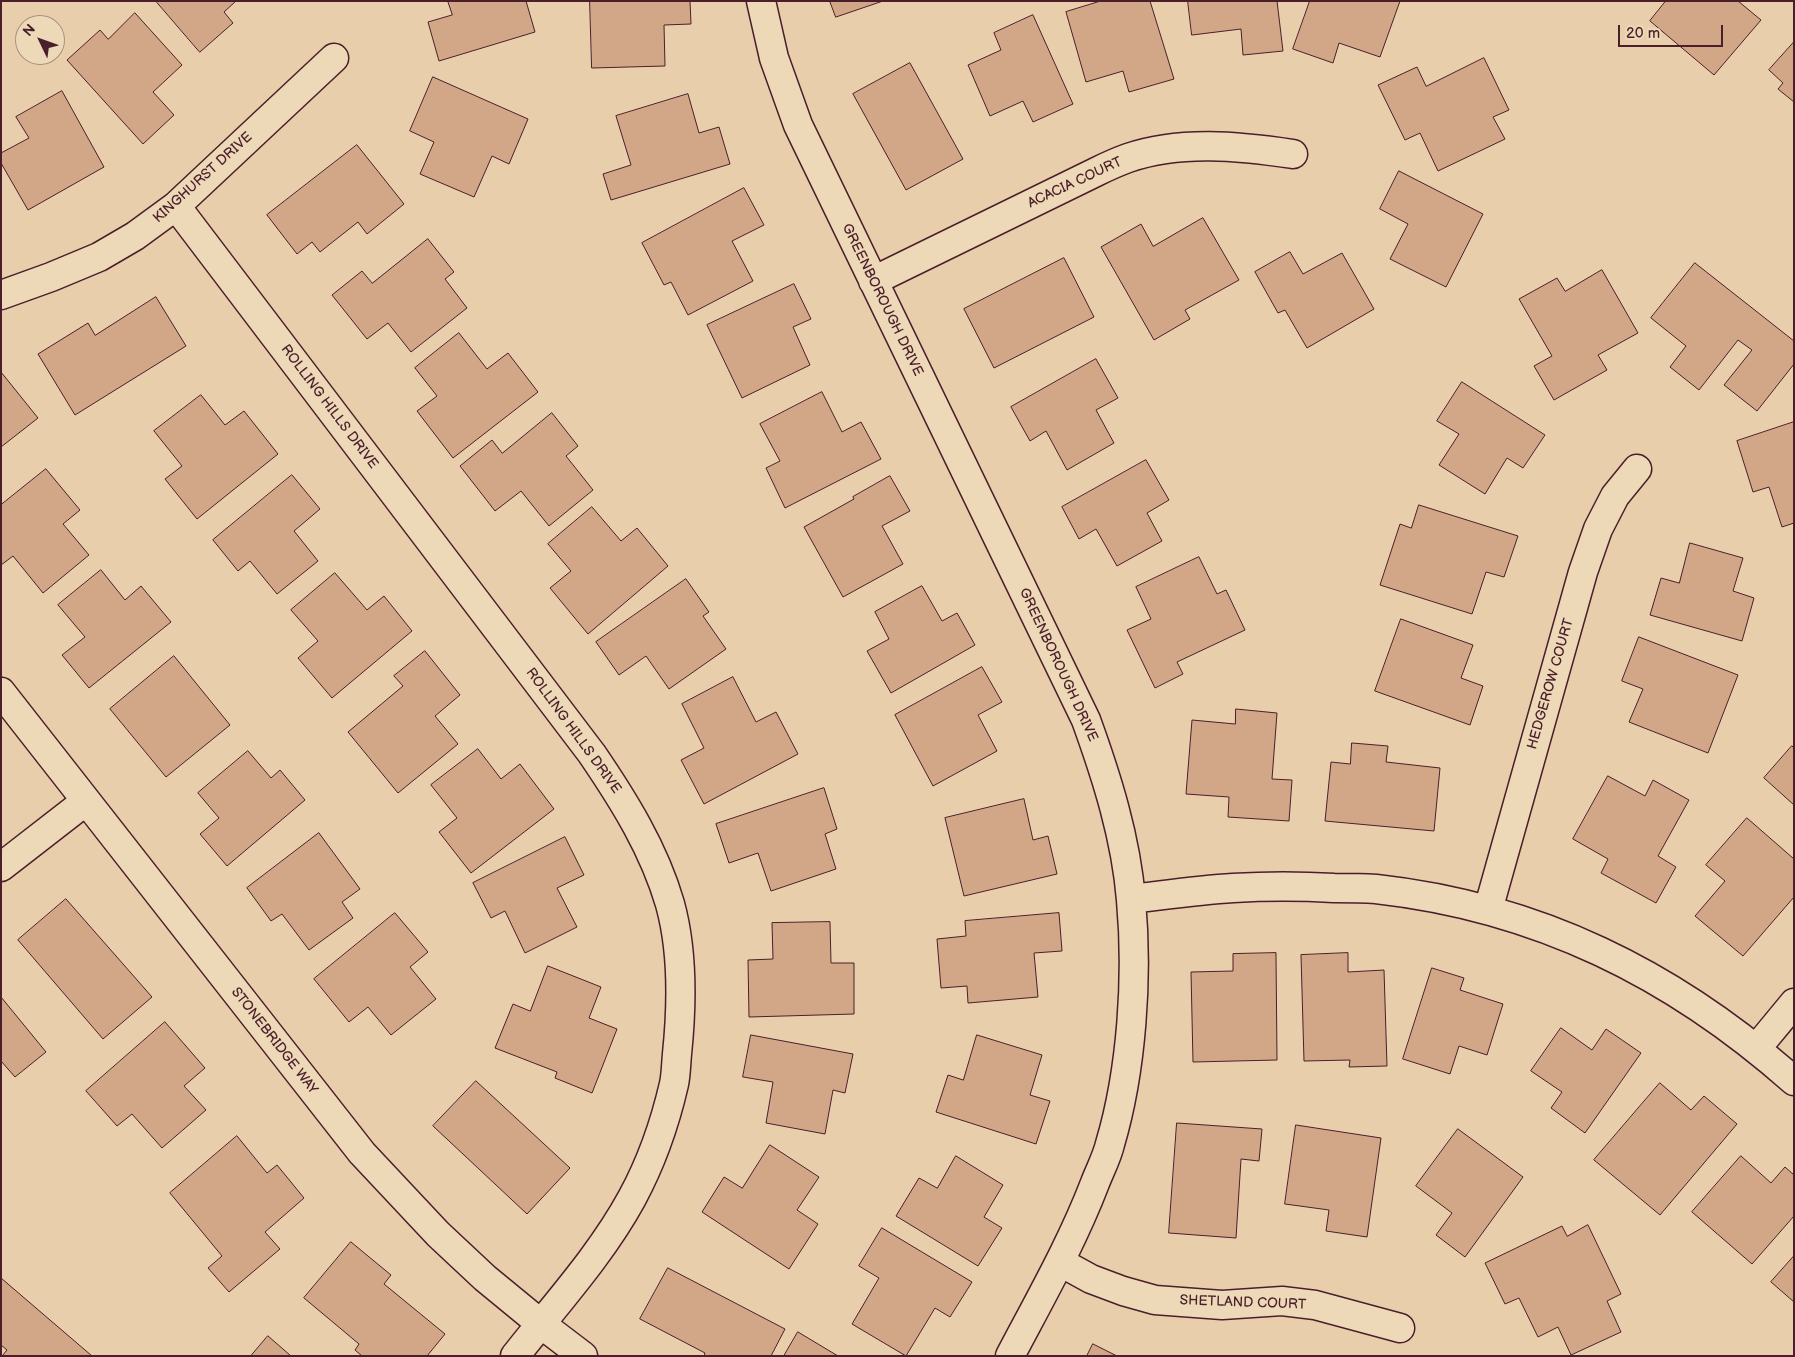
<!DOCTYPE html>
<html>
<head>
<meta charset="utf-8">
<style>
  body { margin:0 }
  #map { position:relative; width:1795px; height:1357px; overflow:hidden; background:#e9ceac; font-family:"Balsamiq Sans",sans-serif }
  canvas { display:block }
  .frame { position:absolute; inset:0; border:2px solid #4a1f2b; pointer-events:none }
  .north { position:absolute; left:15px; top:15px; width:50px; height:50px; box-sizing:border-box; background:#edd9b7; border:1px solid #ac8f7f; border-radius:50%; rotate:312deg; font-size:14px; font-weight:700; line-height:20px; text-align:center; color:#4a1f2b }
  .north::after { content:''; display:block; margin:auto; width:18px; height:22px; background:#4a1f2b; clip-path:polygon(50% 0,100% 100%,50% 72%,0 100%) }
  .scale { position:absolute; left:1618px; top:25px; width:105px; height:22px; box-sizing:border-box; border:2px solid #4a1f2b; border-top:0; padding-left:6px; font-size:15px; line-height:18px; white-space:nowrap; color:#4a1f2b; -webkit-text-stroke:4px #edd9b7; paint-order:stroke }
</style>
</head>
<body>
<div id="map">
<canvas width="1795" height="1357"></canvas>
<div class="frame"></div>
<div class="north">N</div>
<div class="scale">20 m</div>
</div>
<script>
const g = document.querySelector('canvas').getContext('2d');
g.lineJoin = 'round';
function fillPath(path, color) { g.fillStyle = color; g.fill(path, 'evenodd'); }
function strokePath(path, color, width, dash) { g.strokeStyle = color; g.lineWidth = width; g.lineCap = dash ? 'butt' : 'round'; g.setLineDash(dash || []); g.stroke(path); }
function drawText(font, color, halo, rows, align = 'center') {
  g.font = font + ' "Balsamiq Sans",sans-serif'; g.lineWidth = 4; g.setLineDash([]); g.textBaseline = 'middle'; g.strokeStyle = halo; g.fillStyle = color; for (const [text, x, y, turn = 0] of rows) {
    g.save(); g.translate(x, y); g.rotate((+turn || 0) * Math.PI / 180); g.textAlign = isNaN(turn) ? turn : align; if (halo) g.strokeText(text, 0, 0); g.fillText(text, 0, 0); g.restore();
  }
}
const building = new Path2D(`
  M156,1H236L224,12L233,23L200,52Z
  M448,1H526L535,32L439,61L428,22L452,15Z
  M590,1H690L691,24L664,25L665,66L592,68Z
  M830,1H883L836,17Z
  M1101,1H1150L1174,79L1129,92L1123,71L1086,82L1066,12Z
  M1188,1H1277L1283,51L1243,55L1241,29L1192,35Z
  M1310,1H1400L1380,57L1339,43L1333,63L1293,49Z
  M1666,1H1738L1761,20L1714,75L1650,21Z
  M135,13L182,65L153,92L174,115L143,144L67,60L100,30L108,39Z
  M1033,15L1073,104L1033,122L1023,101L990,116L968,65L1001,50L994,33Z
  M1794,42V102L1778,89L1783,83L1769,70Z
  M1484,58L1509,110L1493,117L1505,139L1438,171L1420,133L1405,140L1378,85L1417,67L1426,86Z
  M910,63L963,159L906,190L853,94Z
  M433,77L528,119L509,164L492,156L474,197L420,174L434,142L410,131Z
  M62,91L104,167L28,210L1,163V153L29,138L16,117Z
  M688,94L699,133L719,127L730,164L611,200L603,174L631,165L616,116Z
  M357,145L404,204L367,234L358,222L320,252L312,242L297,254L267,215Z
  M1399,171L1483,214L1446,287L1390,259L1408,224L1380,209Z
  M744,188L764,225L732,241L753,281L688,315L671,282L664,285L642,243Z
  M1203,218L1239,280L1185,310L1190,319L1154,340L1101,247L1141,224L1153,246Z
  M428,239L454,272L445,279L467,308L411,352L388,323L367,339L332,295L362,271L372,283Z
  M1290,252L1303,274L1342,253L1374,309L1307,348L1285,310L1278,313L1255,272Z
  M1064,258L1094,317L994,368L964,309Z
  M1695,263L1794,341V364L1757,411L1724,385L1752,350L1738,340L1699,390L1670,367L1686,346L1651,318Z
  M1602,270L1638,333L1598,355L1607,370L1554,400L1534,366L1552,356L1519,299L1557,278L1565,291Z
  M794,284L811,319L793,327L810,365L742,398L707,325Z
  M156,297L186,346L75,415L38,354L88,323L95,335Z
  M459,333L487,369L508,353L538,392L453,458L417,411L437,396L415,368Z
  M1096,359L1118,398L1096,410L1114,443L1067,470L1046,431L1030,441L1011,407Z
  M1,372L38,418L1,447Z
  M1462,382L1545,435L1523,468L1507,458L1485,494L1439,465L1459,434L1437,421Z
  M822,392L842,432L861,422L881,459L785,508L766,468L780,461L760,424Z
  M201,395L225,425L244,411L278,454L197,519L165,479L182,466L154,431Z
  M552,413L578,446L566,456L593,490L549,526L521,491L495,511L460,466L492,440L502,453Z
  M1794,422V523L1782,527L1769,487L1753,492L1737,441Z
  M1146,460L1169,500L1147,513L1162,541L1117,566L1096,529L1079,539L1062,507Z
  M46,469L80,510L63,524L89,555L43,593L13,556L1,565V505Z
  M292,475L320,509L294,531L318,561L277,594L250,561L238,571L213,540Z
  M890,476L910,511L882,526L903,564L843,597L804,527L854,499L853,497Z
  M1419,505L1518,536L1504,577L1486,572L1472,614L1380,585L1400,524L1411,528Z
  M592,507L621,541L637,528L668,566L588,634L550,588L571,571L548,544Z
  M1690,543L1743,558L1733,591L1754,598L1742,641L1650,615L1661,578L1679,583Z
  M1199,557L1217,594L1226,590L1245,630L1177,662L1183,674L1155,688L1127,630L1151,619L1136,587Z
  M101,570L125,600L141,586L171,622L89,688L62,655L85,637L58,605Z
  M335,573L367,610L384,596L412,631L332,698L298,658L318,641L291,610Z
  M686,579L709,612L703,616L726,649L669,689L646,656L619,675L596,642Z
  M922,586L942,621L957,613L975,645L891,693L867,651L889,639L875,612Z
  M1401,619L1473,645L1461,678L1483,686L1470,725L1375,691Z
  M1639,637L1738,675L1708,753L1629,722L1643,689L1622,681Z
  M425,651L460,695L435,716L458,744L398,793L348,732L403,686L394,676Z
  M174,656L230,725L166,777L110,709Z
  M982,667L1002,702L978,715L997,751L933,786L895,715Z
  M733,677L756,722L776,712L798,754L704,804L681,760L704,748L682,704Z
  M1236,709L1277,713L1272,779L1292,780L1289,821L1228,817L1229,797L1186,794L1192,720L1235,724Z
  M1352,743L1388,746L1386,762L1440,768L1434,831L1325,821L1331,762L1350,764Z
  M1792,746L1794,748V805L1764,778Z
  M478,749L501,779L520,764L554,809L471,873L439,832L457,818L431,785Z
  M248,751L271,778L280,770L305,800L227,866L200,834L219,818L198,793Z
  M1608,776L1645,796L1653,780L1689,800L1658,856L1676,867L1656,903L1601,873L1608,859L1573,839Z
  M824,788L837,829L825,834L836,869L771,891L758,853L729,863L716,824Z
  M1024,799L1033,840L1048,836L1057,874L964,896L945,818Z
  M1747,818L1794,859V897L1743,956L1695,916L1725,881L1706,865Z
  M319,833L360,889L342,902L353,918L309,950L282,914L271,921L247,888Z
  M565,837L584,875L557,888L577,927L525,953L505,911L491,918L473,883Z
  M66,899L152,997L103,1039L18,940Z
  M395,913L428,952L410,967L436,999L391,1035L368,1007L349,1022L314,979Z
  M1059,913L1062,951L1034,953L1038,997L968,1003L967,986L941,988L937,939L966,936L965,921Z
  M830,922L831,963H854V1014L749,1017L748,960L773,959L772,923Z
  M1276,953L1277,1060L1193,1062L1191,972L1233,971V954Z
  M1348,953V972L1384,970L1387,1066L1349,1067L1350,1060L1304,1061L1301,955Z
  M548,966L601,987L589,1018L617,1029L592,1093L555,1078L557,1072L495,1048L513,1004L530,1011Z
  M1432,968L1464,978L1460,990L1503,1004L1487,1055L1459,1046L1450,1074L1403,1059Z
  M1,997L46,1052L15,1077L1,1061Z
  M165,1022L205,1068L184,1086L206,1110L162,1148L132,1114L117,1126L86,1091Z
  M1561,1028L1592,1050L1606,1029L1641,1053L1585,1133L1551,1108L1562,1092L1531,1071Z
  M751,1035L853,1054L845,1093L833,1090L825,1134L766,1123L773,1082L743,1077Z
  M977,1035L1042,1055L1030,1095L1050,1101L1036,1144L936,1112L948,1075L963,1080Z
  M476,1081L570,1168L527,1214L433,1126Z
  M1660,1083L1691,1110L1704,1096L1737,1124L1660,1215L1594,1160Z
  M1177,1123L1262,1129L1259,1161L1241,1159L1236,1238L1169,1233Z
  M1296,1125L1381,1138L1367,1237L1326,1231L1329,1210L1285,1204Z
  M1458,1129L1523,1177L1465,1257L1436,1235L1452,1213L1416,1186Z
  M237,1136L267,1173L277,1165L304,1198L265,1232L280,1249L229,1292L208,1268L222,1256L170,1193Z
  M770,1145L819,1177L797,1210L818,1224L789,1269L702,1212L724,1177L742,1188Z
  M956,1156L1003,1185L984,1217L1002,1228L978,1266L896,1216L919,1178L937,1188Z
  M1741,1156L1771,1183L1785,1167L1794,1175V1216L1752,1264L1692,1212Z
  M1588,1225L1621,1294L1607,1301L1621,1332L1571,1355L1558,1327L1538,1337L1519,1298L1505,1304L1485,1263L1562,1226L1567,1236Z
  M882,1228L972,1282L950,1317L935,1308L906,1356L852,1324L879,1278L859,1266Z
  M351,1242L391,1275L384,1284L445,1334L427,1356H362L355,1350L359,1344L304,1298Z
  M1794,1256V1302L1771,1282Z
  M668,1268L785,1329L771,1356H704L705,1353L640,1319Z
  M1,1278L92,1356H2L7,1350L1,1345Z
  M798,1332L838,1356H784Z
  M268,1336L291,1356H251Z
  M1093,1344L1117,1356H1087Z`);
const street = new Path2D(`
  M761,1L774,58L798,125L1086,720C1107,778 1126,838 1131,900C1138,976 1132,1070 1110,1144C1107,1157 1100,1170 1095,1183C1072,1243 1040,1299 1010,1356
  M176,206L592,754C624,801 654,849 670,904C683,951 682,1006 677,1054C676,1064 676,1075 674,1084C665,1123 651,1163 632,1198C601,1255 555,1305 515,1356
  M873,281L1096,172C1106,167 1117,162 1128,158C1180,140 1239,146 1293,154
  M1,295L51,277L99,257L135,236L176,206L334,58
  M1,692L362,1153L438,1234L485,1278L541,1324L583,1356
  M1,867L86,801
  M1131,899C1165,895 1199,890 1233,888C1266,886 1300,886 1334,888C1348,888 1362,888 1376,889C1538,907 1673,974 1794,1081
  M1488,910L1583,572L1598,529L1615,496L1637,469
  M1756,1049L1794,1003
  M1060,1262L1091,1279L1123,1291L1155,1300L1222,1305L1282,1301L1315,1305L1400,1328`);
const streetNames = [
  ["KINGHURST DRIVE",203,178,-42],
  ["ACACIA COURT",1075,183,-25],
  ["GREENBOROUGH DRIVE",882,300,64],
  ["ROLLING HILLS DRIVE",329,407,53],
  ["GREENBOROUGH DRIVE",1058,665,65],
  ["HEDGEROW COURT",1551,684,-74],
  ["ROLLING HILLS DRIVE",573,731,54],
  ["STONEBRIDGE WAY",274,1041,52],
  ["SHETLAND COURT",1243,1303,2]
];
fillPath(building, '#d1a787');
strokePath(building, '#4a1f2b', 1);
strokePath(street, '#4a1f2b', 31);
strokePath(street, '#edd9b7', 28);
drawText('14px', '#4a1f2b', '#edd9b7', streetNames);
</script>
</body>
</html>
